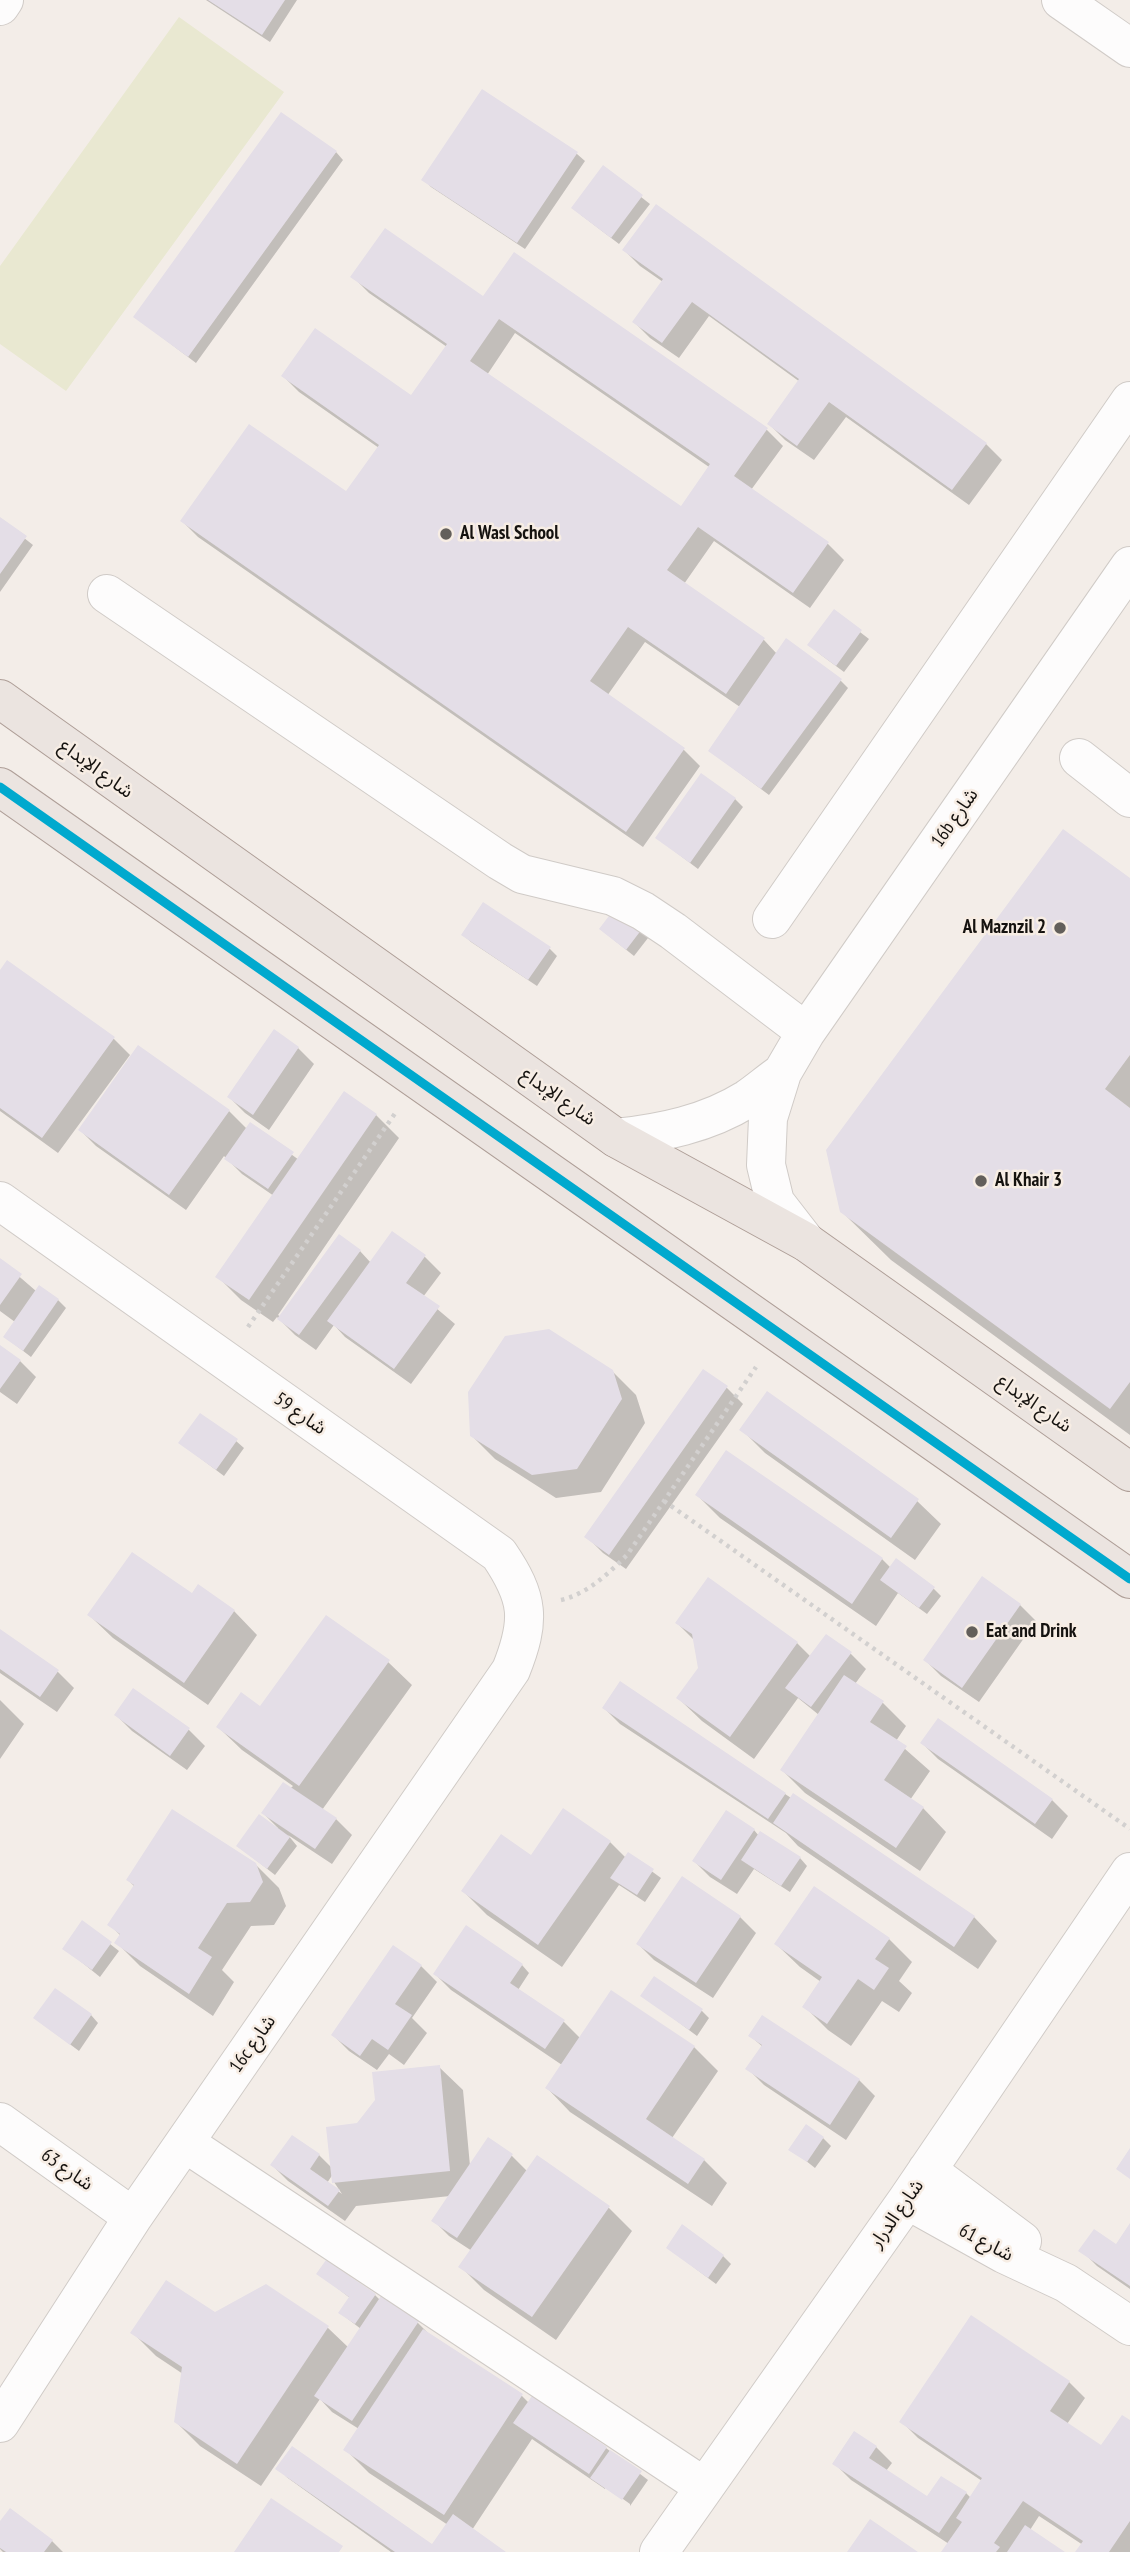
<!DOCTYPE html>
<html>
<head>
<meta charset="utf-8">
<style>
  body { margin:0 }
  canvas { display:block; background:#f3ede8 }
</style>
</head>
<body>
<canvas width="1130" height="2552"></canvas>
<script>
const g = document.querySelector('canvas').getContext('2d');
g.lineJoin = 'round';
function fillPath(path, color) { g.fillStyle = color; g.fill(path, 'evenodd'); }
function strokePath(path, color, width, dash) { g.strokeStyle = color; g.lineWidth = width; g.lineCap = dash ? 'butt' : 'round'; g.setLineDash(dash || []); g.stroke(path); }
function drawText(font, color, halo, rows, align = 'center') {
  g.font = font + ' "PT Sans Narrow","Noto Sans Arabic",sans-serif'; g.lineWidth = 5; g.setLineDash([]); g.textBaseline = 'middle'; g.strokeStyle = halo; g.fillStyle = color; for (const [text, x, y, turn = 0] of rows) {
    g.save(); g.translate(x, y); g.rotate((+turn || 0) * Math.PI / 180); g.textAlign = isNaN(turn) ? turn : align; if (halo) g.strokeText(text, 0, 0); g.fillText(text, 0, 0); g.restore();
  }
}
const green = new Path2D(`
  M179,17L284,92L66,391L0,344V266Z`);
const shadow = new Path2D(`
  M206,0H297L270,42Z
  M482,91L577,154L585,161L525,249L431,187L423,179Z
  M336,152L343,160L196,363L135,317Z
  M604,168L650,204L619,244L581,215Z
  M624,250L986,444L1002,460L969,505L846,417L814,460L785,440L769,424L800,382L709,316L679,358L650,338L634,322L663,282L640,266Z
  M515,254L767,430L783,446L751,490L828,544L844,560L810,608L714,541L684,584L764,640L777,654L840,680L848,688L769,795L710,751L740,707L645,642L607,696L684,750L700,766L643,847L198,537L182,521L347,494L379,448L299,392L283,376L412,398L447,347L369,293L353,277L483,299ZM515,333L709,467L681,508L487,375Z
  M0,519L33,545L0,592Z
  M834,612L869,639L844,672L817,652Z
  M735,799L743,807L698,869L657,838Z
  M1130,880V1435L891,1260L841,1211Z
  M641,930L648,938L634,956L609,936Z
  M463,935L550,949L557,956L537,986L471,942Z
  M0,973L114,1039L130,1055L58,1153L0,1111Z
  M139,1048L229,1111L247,1129L250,1124L299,1160L376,1115L399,1138L278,1315L281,1317L360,1251L371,1263L392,1233L425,1257L441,1273L423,1297L455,1324L411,1384L345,1337L334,1325L316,1350L295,1335L277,1317L273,1322L241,1300L218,1277L274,1196L242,1174L224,1156L186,1210L96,1146L80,1130Z
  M298,1048L314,1064L269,1130L245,1113L229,1097Z
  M0,1260L36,1291L58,1300L66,1308L31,1357L5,1337L15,1322L0,1311Z
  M0,1347L20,1361L36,1377L17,1404L0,1392Z
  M612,1371L636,1395L645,1423L601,1492L556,1498L495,1459L471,1435Z
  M704,1372L727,1388L743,1404L626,1569L603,1553L587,1537Z
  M742,1430L917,1501L941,1524L915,1560L765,1453Z
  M236,1441L244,1448L224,1476L180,1443Z
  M697,1495L882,1559L891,1568L933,1588L941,1596L927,1614L898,1593L876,1626L720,1518Z
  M982,1579L1020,1605L1036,1621L979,1702L941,1676L925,1660Z
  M192,1596L234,1611L257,1635L208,1705L113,1638L89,1615Z
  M677,1623L797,1643L811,1657L850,1653L866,1669L855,1684L883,1703L906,1726L896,1741L930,1771L910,1800L923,1808L946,1832L920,1871L805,1793L782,1770L819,1715L798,1698L754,1759L702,1721L678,1698L700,1669L694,1640Z
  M0,1631L58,1672L74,1688L57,1712L0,1673Z
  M388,1662L412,1685L322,1810L336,1819L352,1835L332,1864L288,1835L297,1846L275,1875L238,1846L277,1829L278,1828L263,1813L293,1786L242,1750L218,1727L260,1708Z
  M134,1690L189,1730L205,1746L187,1770L132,1731L116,1715Z
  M0,1700L24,1724L0,1759Z
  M604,1708L785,1794L974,1917L997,1941L978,1969L798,1846L786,1833L620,1724Z
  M922,1743L1052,1800L1068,1816L1052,1839L938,1759Z
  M754,1830L759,1836L800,1858L807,1866L790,1892L754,1869L737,1894L710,1877L694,1861Z
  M610,1842L626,1858L628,1854L661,1878L645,1902L619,1885L562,1967L487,1915L463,1891L531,1857Z
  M253,1862L279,1888L286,1906L274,1925L251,1926L222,1970L234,1982L213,2016L140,1966L117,1943L121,1936L110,1925L135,1887L128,1880Z
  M740,1917L756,1933L713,1998L654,1960L638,1944Z
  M82,1922L119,1951L100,1977L64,1948Z
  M889,1939L912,1962L899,1981L912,1993L899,2012L882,2001L851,2046L828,2030L804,2006L821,1982L800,1967L776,1944Z
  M394,1948L421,1966L437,1982L412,2018L427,2033L404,2065L389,2054L377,2070L349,2051L333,2035Z
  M522,1965L529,1973L518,1990L564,2022L580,2038L611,1992L694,2047L718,2071L672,2138L704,2160L727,2183L712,2206L570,2112L547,2088L562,2065L451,1990L435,1974Z
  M642,1995L702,2011L709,2018L697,2036Z
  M91,2015L98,2023L79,2051L35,2018Z
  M750,2036L859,2080L875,2096L846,2140L764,2085L748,2069L763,2047Z
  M439,2067L463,2090L470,2166L488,2140L512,2156L527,2171L609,2208L632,2231L556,2340L484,2290L461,2267L472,2251L449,2236L433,2220L450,2196L356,2206L345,2221L288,2181L272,2165L319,2155L332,2168L358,2125ZM333,2174L334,2182L342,2194L327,2183Z
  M823,2138L831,2146L815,2168L791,2149Z
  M1130,2226V2289L1097,2266L1081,2250L1116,2246Z
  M668,2248L723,2256L731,2264L716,2284Z
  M319,2274L375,2295L381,2301L382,2299L418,2323L433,2338L522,2396L529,2403L606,2448L648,2480L630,2506V2504L605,2486V2489L532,2439L472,2530L503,2552H391L285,2476L433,2547L448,2525L369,2473L345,2449L359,2429L332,2412L320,2399L261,2486L200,2446L176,2422L183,2374L156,2356L133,2333L215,2314L266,2286L328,2328L349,2348L361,2329L340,2313L350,2298Z
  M1069,2382L1085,2398L1067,2424L1102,2447L1130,2422V2552H1078L1083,2545L1039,2516L1030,2530L1062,2552H943L949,2544L851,2480L835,2464L876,2447L892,2463L886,2471L928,2498L966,2493L971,2498L982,2481L918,2438L902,2422Z
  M10,2510L52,2541L63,2552H3L0,2549V2524Z`);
const building = new Path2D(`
  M208,0H285L262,35Z
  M482,89L578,152L517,243L421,180Z
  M281,112L337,151L188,357L133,317Z
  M603,165L643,195L611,238L571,208Z
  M656,204L987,443L952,490L829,402L797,446L767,424L799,379L692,302L662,343L632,322L663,279L622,250Z
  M385,228L483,296L514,252L768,428L734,476L829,542L793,593L698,527L667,570L765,638L726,694L628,627L590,681L685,748L626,832L180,521L249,424L346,491L379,445L281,376L315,328L411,395L447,344L350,277ZM499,319L710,464L681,506L470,361Z
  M0,517L27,536L0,574Z
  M834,609L862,630L836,666L807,645Z
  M786,638L842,679L761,789L708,751Z
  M701,773L736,798L690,863L655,838Z
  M1063,829L1130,878V1055L1105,1089L1130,1108V1382L1110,1409L840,1212L826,1150Z
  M483,902L551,947L528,980L461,935Z
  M615,908L642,929L626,950L599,929Z
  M7,960L115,1037L42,1138L0,1108V970Z
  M274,1029L299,1047L253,1115L227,1097Z
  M138,1045L230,1110L169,1195L78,1130Z
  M344,1091L377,1114L249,1300L215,1277Z
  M250,1122L294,1152L268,1189L224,1159Z
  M392,1231L426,1255L406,1283L440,1306L394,1369L327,1321Z
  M339,1234L361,1250L299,1335L277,1319Z
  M0,1258L22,1274L0,1305Z
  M39,1285L59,1299L23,1351L3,1337Z
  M549,1329L613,1370L622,1399L577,1469L532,1475L470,1436L468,1392L505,1336Z
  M0,1345L21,1360L0,1389Z
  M703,1369L728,1386L609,1555L584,1537Z
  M767,1391L919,1499L891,1538L739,1430Z
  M200,1413L238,1439L216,1470L178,1443Z
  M726,1450L883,1558L852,1604L695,1495Z
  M132,1552L192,1593L198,1584L235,1610L184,1683L87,1615Z
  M896,1558L935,1587L919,1608L880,1580Z
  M982,1576L1021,1604L962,1688L923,1660Z
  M708,1577L798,1642L730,1737L676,1698L698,1668L692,1634L675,1623Z
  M326,1615L390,1660L299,1786L216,1727L241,1692L260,1706Z
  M0,1629L59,1670L40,1697L0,1669Z
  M826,1634L852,1652L811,1707L785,1688Z
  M844,1675L884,1701L870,1722L907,1746L884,1780L924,1807L896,1848L780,1770Z
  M620,1681L786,1793L768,1819L602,1708Z
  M133,1688L190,1728L170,1756L114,1715Z
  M938,1718L1053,1799L1035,1824L920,1743Z
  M283,1782L337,1818L315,1849L261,1813Z
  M793,1793L975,1916L954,1947L773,1823Z
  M563,1808L611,1841L538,1945L461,1891L501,1834L531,1855Z
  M172,1809L256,1863L263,1882L250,1902L227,1903L198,1948L212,1957L189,1994L114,1943L120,1934L107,1925L134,1885L126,1880Z
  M726,1810L755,1829L721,1880L692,1861Z
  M259,1814L290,1837L267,1869L236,1846Z
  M760,1831L801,1857L781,1886L741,1860Z
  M628,1852L654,1869L637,1895L610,1878Z
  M682,1876L741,1916L696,1983L636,1944Z
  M814,1886L890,1938L875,1959L889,1968L874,1990L858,1979L827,2024L802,2007L822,1977L774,1944Z
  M82,1920L112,1942L92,1970L62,1949Z
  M466,1925L523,1964L510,1983L565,2020L545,2049L433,1974Z
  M393,1945L422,1965L395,2004L412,2015L388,2050L372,2039L360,2056L331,2035Z
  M654,1976L703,2009L689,2030L640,1996Z
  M55,1988L92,2014L70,2045L33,2018Z
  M611,1990L695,2046L646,2119L705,2159L688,2184L545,2088Z
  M762,2015L860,2079L830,2125L745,2069L762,2045L748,2036Z
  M440,2065L450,2171L332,2183L326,2127L357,2123L375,2100L372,2072Z
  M806,2124L824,2137L807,2162L788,2150Z
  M292,2135L320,2154L310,2169L340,2190L328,2206L270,2165Z
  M488,2137L513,2154L457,2238L431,2221Z
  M1130,2148V2179L1116,2169Z
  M537,2155L610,2206L532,2317L458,2267Z
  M1130,2223V2286L1078,2251L1094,2229L1116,2244Z
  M682,2224L724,2255L708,2278L666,2248Z
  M326,2260L376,2294L355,2324L338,2313L349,2297L316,2274Z
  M166,2280L215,2312L266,2284L329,2326L237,2464L174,2422L182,2367L130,2333Z
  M381,2296L419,2321L352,2421L314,2396Z
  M971,2315L1070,2381L1050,2411L1101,2445L1122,2415L1130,2420V2521L1109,2552H1075L1083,2541L1023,2501L994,2543L1000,2547L996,2552H941L962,2522L956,2518L982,2478L899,2422Z
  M423,2329L523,2394L444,2515L343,2450Z
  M532,2396L607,2447L589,2474L513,2423Z
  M854,2431L877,2446L869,2458L927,2496L941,2476L967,2492L939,2533L832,2464Z
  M292,2446L432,2544L453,2514L506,2552H395L275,2469Z
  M610,2450L642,2471L622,2500L590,2478Z
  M271,2498L343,2546L339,2552H234Z
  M10,2508L53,2540L44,2552H6L0,2548V2521Z
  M870,2519L918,2552H847Z
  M1025,2525L1065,2552H1007Z`);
const path = new Path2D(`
  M248,1327L396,1112
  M664,1501L1130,1829
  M561,1600C587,1594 608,1574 627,1555L756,1367`);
const minor = new Path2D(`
  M1061,0L1130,48
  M0,6L4,0
  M107,594L500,861L522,874L613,896L643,911L673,931L806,1032
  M1079,758L1130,798
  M772,919L1130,401
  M616,1138C661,1133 707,1124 747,1099C759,1091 770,1081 782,1073
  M0,1201L499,1554C529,1598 531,1620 511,1670L133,2217L0,2423
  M806,1242L775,1202L766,1165L768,1118L782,1073L806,1032L1130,566
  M0,2122L133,2217
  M185,2143L703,2486
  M927,2170L1022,2241
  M907,2200L1004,2254L1066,2283L1130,2326
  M659,2552L907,2200L1130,1872`);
const major = new Path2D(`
  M0,699L616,1138L806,1242L1130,1472
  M0,787L1130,1579`);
const bus1 = new Path2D(`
  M0,787L1130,1579`);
const markers = [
  [446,534,7,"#635f5b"],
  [1060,928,7,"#635f5b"],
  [981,1181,7,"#635f5b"],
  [972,1632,7,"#635f5b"]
];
const poiNames = [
  ["Al Wasl School",460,534],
  ["Al Maznzil 2",1046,928,"right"],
  ["Al Khair 3",995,1181],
  ["Eat and Drink",986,1632]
];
const streetNames = [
  ["شارع الإبداع",96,769,36],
  ["16b شارع",955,818,-55],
  ["شارع الإبداع",558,1097,35],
  ["شارع الإبداع",1034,1404,35],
  ["شارع 59",300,1414,35],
  ["16c شارع",253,2044,-55],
  ["شارع 63",67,2170,35],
  ["شارع الدرار",897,2214,-55],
  ["شارع 61",986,2243,28]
];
fillPath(green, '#e9e8d1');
fillPath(shadow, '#0003');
fillPath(building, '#e4dee7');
strokePath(minor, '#d0cbc7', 40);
strokePath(major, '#ae9e97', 40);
strokePath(path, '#d2d0cf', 4.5, [3.5, 5]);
strokePath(minor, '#fdfcfc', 38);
strokePath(major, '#ebe4e0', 38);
strokePath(bus1, '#00a9ce', 9);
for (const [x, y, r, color] of markers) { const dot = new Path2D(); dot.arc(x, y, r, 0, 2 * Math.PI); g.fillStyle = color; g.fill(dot); strokePath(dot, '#f7ede4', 2.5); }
drawText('bold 19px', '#15120f', '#f7ede4', poiNames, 'left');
drawText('19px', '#15120f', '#f7ede4', streetNames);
</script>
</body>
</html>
